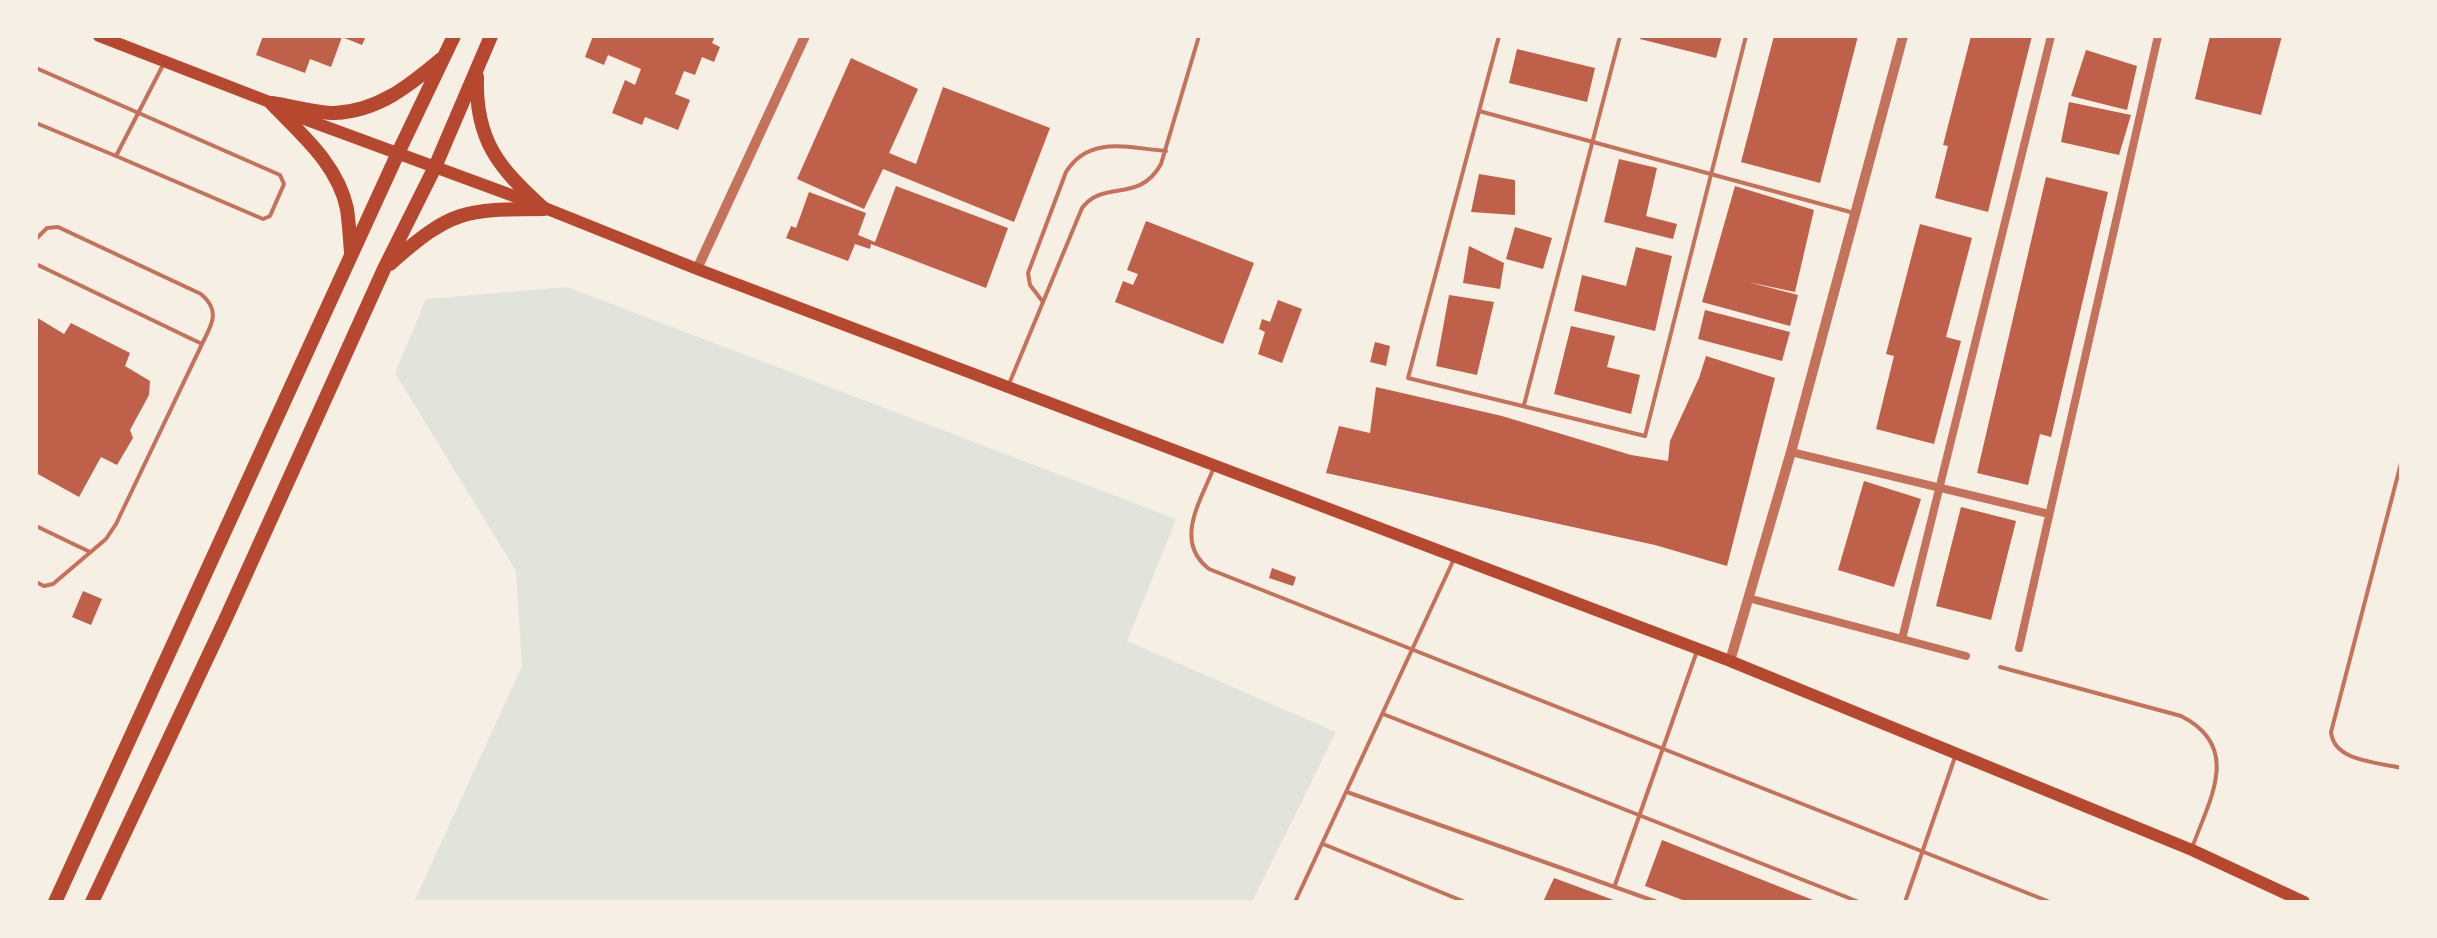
<!DOCTYPE html>
<html>
<head>
<meta charset="utf-8">
<style>
  body { margin:0 }
  #map { position:relative; width:2437px; height:938px; overflow:hidden; background:#f6efe4; font-family:Overpass,sans-serif }
  canvas { display:block }
  .frame { position:absolute; inset:0; border:38px solid #f6efe4; pointer-events:none }
</style>
</head>
<body>
<div id="map">
<canvas width="2437" height="938"></canvas>
<div class="frame"></div>
</div>
<script>
const g = document.querySelector('canvas').getContext('2d');
g.lineJoin = 'round';
function fillPath(path, color) { g.fillStyle = color; g.fill(path, 'evenodd'); }
function strokePath(path, color, width, dash) { g.strokeStyle = color; g.lineWidth = width; g.lineCap = dash ? 'butt' : 'round'; g.setLineDash(dash || []); g.stroke(path); }
const green = new Path2D(`
  M567,287L1176,519L1127,641L1336,732L1252,902H414L522,666L516,571L395,373L426,299Z`);
const building = new Path2D(`
  M263,36H366L362,45L342,37L331,67L310,59L305,73L256,55Z
  M593,36H715L712,43L720,47L714,62L702,57L695,75L684,71L675,94L690,100L678,130L645,117L642,125L612,113L625,80L635,85L641,69L608,55L604,65L585,57Z
  M1641,36H1722L1716,58L1640,39Z
  M1774,36H1858L1820,183L1741,162Z
  M1971,36H2032L1988,212L1935,198L1948,146L1943,145Z
  M2210,36H2282L2261,115L2195,99Z
  M1517,49L1595,68L1587,102L1509,83Z
  M2086,50L2137,66L2127,110L2071,96Z
  M851,58L918,89L889,153L916,164L943,87L1050,128L1014,222L883,169L864,209L797,179Z
  M2069,102L2131,115L2119,155L2061,142Z
  M1619,159L1657,168L1646,216L1677,224L1673,239L1604,222Z
  M1479,174L1515,180V215L1471,212Z
  M2046,177L2108,192L2051,437L2040,434L2028,485L1977,473Z
  M896,186L1008,228L986,288L871,244L870,249L855,244L848,261L786,238L791,226L796,228L809,192L866,213L858,235L875,242Z
  M1735,186L1814,210L1795,292L1748,282L1798,295L1790,326L1702,302Z
  M1146,221L1254,263L1223,344L1115,302L1123,281L1133,285L1138,274L1127,270Z
  M1920,224L1972,238L1946,337L1961,341L1934,444L1876,429L1894,356L1886,354Z
  M1515,227L1552,238L1543,269L1506,259Z
  M1469,246L1504,263L1500,289L1463,283Z
  M1636,247L1672,256L1655,331L1574,311L1582,275L1626,286Z
  M1449,295L1494,302L1477,375L1436,366Z
  M1278,300L1302,309L1282,363L1258,354L1265,332L1259,329L1262,319L1270,322Z
  M1705,310L1790,332L1782,361L1698,339Z
  M36,317L64,334L71,323L130,353L125,366L150,381L149,395L130,430L133,438L117,465L101,457L79,497L36,473Z
  M1571,326L1615,336L1607,367L1640,375L1631,414L1554,394Z
  M1375,342L1390,346L1386,366L1370,362Z
  M1706,356L1775,378L1727,566L1655,545L1326,473L1339,426L1370,433L1376,387L1502,416L1631,455L1668,461L1670,441L1699,378Z
  M1864,481L1921,499L1894,587L1838,570Z
  M1961,507L2016,521L1991,620L1936,606Z
  M1272,568L1296,577L1293,586L1269,578Z
  M83,591L102,599L91,625L72,617Z
  M1662,840L1818,902H1688L1645,886Z
  M1554,878L1619,902H1543Z`);
const service = new Path2D(`
  M1499,36L1408,378L1645,436L1746,36
  M36,68L280,175L284,184L270,216L263,219L116,156
  M1479,111L1854,213
  M36,123L116,156L163,65
  M36,239L47,228L58,227L201,294C221,311 212,324 202,344L116,524L106,539L53,584L44,586L36,582
  M36,264L202,344
  M1043,302L1030,285L1028,273L1066,172C1089,135 1128,148 1166,151
  M1009,384L1082,208C1104,179 1139,204 1161,164L1199,36
  M1524,405L1620,36
  M2401,463L2331,732C2334,762 2378,762 2401,768
  M1214,467C1201,501 1173,541 1209,569L2050,902
  M36,526L90,552
  M2000,667L2181,716C2243,747 2209,800 2192,848
  M1383,714L1859,902
  M1347,792L1657,902
  M1323,844L1465,902
  M1615,885L1697,651
  M1295,902L1454,559
  M1905,902L1955,757`);
const minor = new Path2D(`
  M1791,452L2049,514
  M1748,598L1966,656
  M1902,639L2051,36
  M2019,648L2158,36`);
const tertiary = new Path2D(`
  M697,269L805,36
  M1730,661L1791,452L1903,36`);
const secondary = new Path2D(`
  M99,36L272,103L291,114L530,202L697,269L1730,661L2192,850L2304,902`);
const primary = new Path2D(`
  M477,77C475,141 499,168 544,209
  M272,103C292,106 315,113 335,113C378,111 409,86 441,59
  M272,104C302,135 338,165 347,209C349,223 350,239 351,253
  M390,264C451,210 464,209 544,209
  M55,902L398,153L454,36
  M92,902L226,618L384,269L435,167L491,36`);
fillPath(green, '#e2e4dc');
fillPath(building, '#bf614a');
strokePath(service, '#c5725c', 4);
strokePath(minor, '#c5725c', 8);
strokePath(tertiary, '#c5725c', 10);
strokePath(secondary, '#b5482f', 12);
strokePath(primary, '#b5482f', 14);
</script>
</body>
</html>
